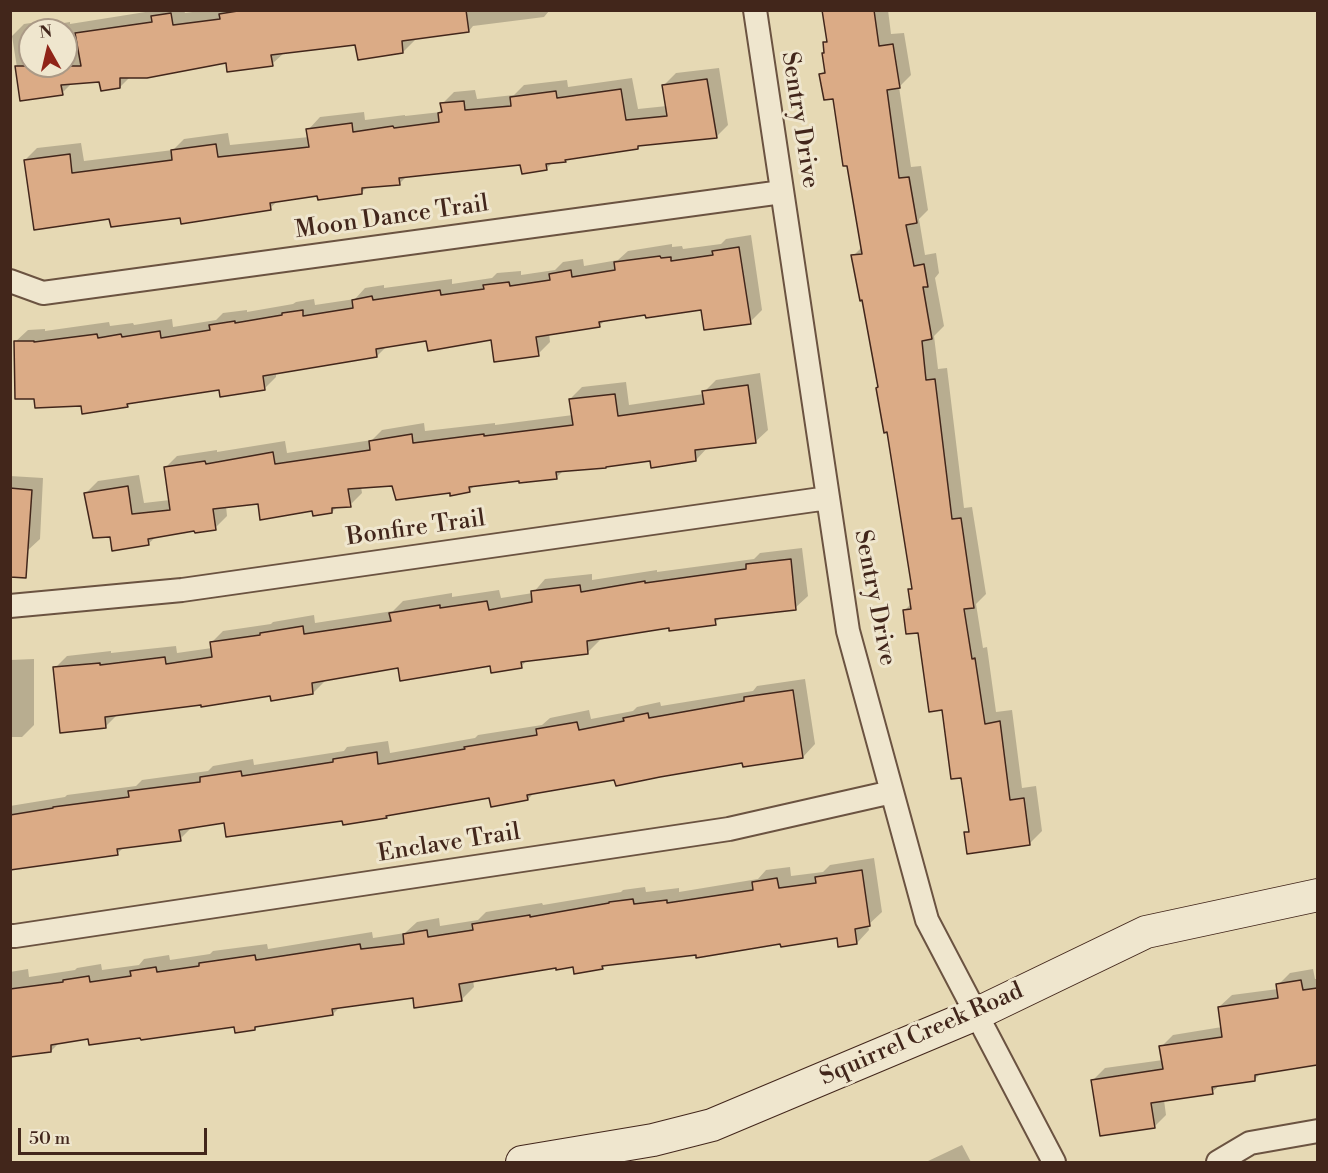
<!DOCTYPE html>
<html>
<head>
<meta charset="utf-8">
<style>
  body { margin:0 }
  #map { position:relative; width:1328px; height:1173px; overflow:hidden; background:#e6d9b4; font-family:"Libre Bodoni",serif }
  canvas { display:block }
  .frame { position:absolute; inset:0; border:12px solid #42261b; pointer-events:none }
  .north { position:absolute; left:18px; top:18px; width:60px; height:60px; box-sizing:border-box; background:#efe6ce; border:2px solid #aa9986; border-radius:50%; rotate:352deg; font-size:16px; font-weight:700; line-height:24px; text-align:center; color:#42261b }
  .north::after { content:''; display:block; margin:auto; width:21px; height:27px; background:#8f2418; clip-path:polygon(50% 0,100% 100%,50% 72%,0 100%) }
  .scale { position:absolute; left:18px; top:1128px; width:189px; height:27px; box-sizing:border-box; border:3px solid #42261b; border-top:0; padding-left:8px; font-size:18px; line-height:21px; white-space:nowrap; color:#42261b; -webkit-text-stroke:4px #efe6ce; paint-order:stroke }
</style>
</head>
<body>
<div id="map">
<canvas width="1328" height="1173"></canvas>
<div class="frame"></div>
<div class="north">N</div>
<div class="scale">50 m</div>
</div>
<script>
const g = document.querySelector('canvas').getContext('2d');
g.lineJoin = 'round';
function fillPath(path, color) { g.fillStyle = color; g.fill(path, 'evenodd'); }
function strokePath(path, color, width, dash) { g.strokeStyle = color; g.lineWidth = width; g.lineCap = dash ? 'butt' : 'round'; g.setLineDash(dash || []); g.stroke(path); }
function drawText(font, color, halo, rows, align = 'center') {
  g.font = font + ' "Libre Bodoni",serif'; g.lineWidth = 6; g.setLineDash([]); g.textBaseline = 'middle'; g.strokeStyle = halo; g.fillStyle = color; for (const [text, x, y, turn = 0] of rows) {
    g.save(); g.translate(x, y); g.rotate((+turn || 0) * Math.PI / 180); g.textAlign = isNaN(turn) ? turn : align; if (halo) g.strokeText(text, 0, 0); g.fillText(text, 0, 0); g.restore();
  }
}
const shadow = new Path2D(`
  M158,10H184L185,13L207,10H556L549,11L544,17L473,26L469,31L415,38V40L403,52L357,43L285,52L272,64L227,61L130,77L120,87L100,80L73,82L62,93L22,99L12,36L24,24L44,21L45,26L70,22V24ZM30,30H66V66H30Z
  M823,10H888L891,34L904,33L911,75L899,87L911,167L921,166L928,210L919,219L925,255L936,253L939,273L935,278L944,326L934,336L938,369L947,368L964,508L972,507L986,594L976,604L983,648L987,647L996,712L1012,710L1022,788L1036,786L1042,831L1030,843L968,852L966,833L970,829L963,776L919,631L904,611L912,603L910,590L913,586L880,386L853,256L862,247L834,97L821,74L826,69L825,42L828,40Z
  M719,68L728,125L716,137L640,145L637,147L553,162L546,169L521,163L407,176L399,184L368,186L362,192L318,194L279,200L270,208L182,217H111L25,160L37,148L81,143L84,161L173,150L184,139L228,133L230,145L309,137L308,130L320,117L364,112L365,120L405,115V116L441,112L443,110L442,104L454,92L475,90L477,99L514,95L524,85L567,80L568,87L632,78L638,109L667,106L664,85L676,73Z
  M751,235L762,310L750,322L703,308L647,314L606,319L599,326L549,333L550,342L538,354L492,339H427L387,346L377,356L276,372V377L264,389H220L130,402L127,405H82L36,397L15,342L28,330L45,329V331L109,322L110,326L133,323L134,325L172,319L173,327L216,320L223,313L247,310V312L293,304L296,302L314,299L315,305L355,299L365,288L384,285V288L452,279V284L492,278L497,273L521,271V275L555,270L563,262L583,259L584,266L618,260L628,251L672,244V247L682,246L683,249L721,244L726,239Z
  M760,373L768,430L755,442L708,447L696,460H651L564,470L556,478L520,479L475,485L469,491L451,492L393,485L361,487L362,493L350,505L338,506L332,512L259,502L226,506L227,516L215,528L195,529L157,536L148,544L111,536L86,493L98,481L139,475L144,503L170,500L165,468L177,456L217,450V452L285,441L287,453L372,440L382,430L424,423L425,431L495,423V425L573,415L570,399L582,387L626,382L629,405L704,394V392L716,380Z
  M10,476L43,478L40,539L27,551L10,549Z
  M802,548L808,596L795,608L722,616L715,623L670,626L599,638L600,640L588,652L528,659L521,667L491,664L400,667L324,679L325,681L313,693L271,695L118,714L105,727L55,668L67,656L111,651V653L176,646L177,653L212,648L211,643L223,631L271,624L273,622L314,615L315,623L393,611L403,601L452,593V597L499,590L501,598L533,593L545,579L592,574V580L657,570V572L754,559L760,553Z
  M34,659V725L22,737H10V660Z
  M805,679L815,744L803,757L744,762L616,779L534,793L528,799L491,797L389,813L386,817L344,820L225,821L192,827L180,839L125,846L118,853L10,868V806L65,797L67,795L136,786L142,780L208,771L213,766L253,759L254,765L344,751L347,747L388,741L390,753L475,738L478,735L542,725L550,718L589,710L591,719L633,711L637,707L660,702L661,706L753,691L757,686Z
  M874,858L882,912L868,925L869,930L857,943L838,936L606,964L602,968L574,965L557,966L473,980L474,987L461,1000L414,996L341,1006L333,1014L258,1025L254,1029L235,1025L142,1036L90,1038L60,1042L51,1051L10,1056V972L28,969L29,977L75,970L77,968L101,964L102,970L139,965L144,959L169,955L170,960L210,954L213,951L267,944L268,949L372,932L373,938L405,933L417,922L439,918L440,926L478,920L486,912L542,903L543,905L621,892L623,890L645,887L646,892L679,888V892L758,879L766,870L790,867L791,876L823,872L830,865Z
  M1313,969L1315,979H1318V1063L1262,1072L1255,1079L1220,1085L1212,1092L1164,1100L1166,1115L1154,1127L1093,1080L1105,1068L1163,1060L1161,1047L1173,1035L1222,1027L1219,1007L1232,995L1278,989V985L1290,973Z
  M962,1145L971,1162H926Z`);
const building = new Path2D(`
  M244,10H466L469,32L402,41L403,53L358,60L355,45L271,55L273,66L227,72L226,63L147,78H120V88L101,91L99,82L61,85L63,95L20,101L15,66H81L75,33L152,22L151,16L171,13L173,25L220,19L219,14Z
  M822,10H874L879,46L893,44L900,88L887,90L899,178L909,177L917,223L906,225L914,266L924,264L928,287H923L932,339L922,341L926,380L935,379L952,519L961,518L974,608L964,609L972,659L975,658L985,724L1000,721L1010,800L1024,798L1030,845L967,854L964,832H969L961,778L951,779L942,710L929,712L918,633L906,634L903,610L911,609L908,589H912L887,432L884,433L876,388L878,387L862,300L860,301L851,255L862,254L847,166H843L833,99L824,100L819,74L825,73L822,53H824L823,42H827Z
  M707,79L717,138L638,146V149L565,160L566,162L546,164L547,170L522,174L520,165L399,178L400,185L362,188V194L318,200L317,196L270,203L271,210L181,224L180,218L111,227L109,219L34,230L24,160L70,154L72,173L172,160L171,150L216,144L218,157L309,147L306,129L352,123L353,132L393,126L394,128L439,122L438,113L442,112L440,103L464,101L465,110L511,106L510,97L556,91L557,98L621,89L626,120L667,116L662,85Z
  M739,247L751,324L704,330L701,310L646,318L645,315L599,322L600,327L536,337L539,356L494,362L491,340L428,351L426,341L376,349L377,357L263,376L265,390L220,397L219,390L127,404L128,407L82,414L81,406L35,408L34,399H15L14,341H34V342L97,334L98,338L121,334L122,337L160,331L161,338L210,330L209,325L235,321V323L282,315V313L303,310V316L353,308L352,300L372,296L373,300L440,290L441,295L484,289L483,285L509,282L510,286L550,280L549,274L571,270L572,277L615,270L614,262L660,256L661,258L671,257V261L713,255L712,251Z
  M748,385L756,443L695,450L696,461L651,468L650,461L606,467V468L556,472L557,479L519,483V481L469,487L470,492L450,496V493L396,500L392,486L348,489L351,507L332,508V513L313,516L312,511L260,520L258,504L213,509L216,530L195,533L194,531L148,539L149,545L112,551L110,537L93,538L84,493L128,486L132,514L170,510L164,467L205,461L206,464L273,452L275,464L370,450L369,441L412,434L413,443L484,434V436L573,425L569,399L615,394L618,416L704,404L702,391Z
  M10,488L32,490L26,578L10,577Z
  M791,559L796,610L715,619L716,625L669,631V628L587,641L588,654L521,662L522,668L491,673L490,666L400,681L398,668L312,683L313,694L271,701L270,696L201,707V705L105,717L106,728L60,733L53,667L100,663V665L165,657L166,664L212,657L210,642L260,635V633L303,626L304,634L391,621L389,613L440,605V608L487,601L489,610L532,602L531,591L580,585L581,592L645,581V583L746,569V564Z
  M793,690L803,758L743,767L742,763L660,777L616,786L614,780L527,795L528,800L491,807L489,798L386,816L387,818L343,825L342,821L226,837L224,823L179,830L181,841L117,849L118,855L10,870V815L53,808V807L129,797L128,791L200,782V777L241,771L242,776L333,762V759L377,752L378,764L465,749L464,747L537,735L536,729L577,722L579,730L624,721L623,718L648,713L649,718L744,701V697Z
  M862,870L870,926L855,929L857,944L838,947L837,938L781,947L780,944L696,958V955L602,966L603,969L574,974L573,967L556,970V968L459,984L462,1001L414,1008L413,998L332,1009L333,1015L255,1027V1030L235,1033L234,1027L141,1040L140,1038L89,1045L88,1039L51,1045V1052L10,1057V989L63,982V980L89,976L90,982L131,976L130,971L156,967L157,972L199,966V963L255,955L256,960L360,944L361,949L404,944L403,934L427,930L428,937L473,930L472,924L530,915V917L609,903V902L633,899L634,904L667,900V903L753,890L752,882L777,878L779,888L816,883L815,877Z
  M1301,980L1303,990L1317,988V1065L1255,1075V1081L1212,1087L1213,1094L1151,1103L1155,1128L1100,1136L1091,1080L1163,1069L1159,1046L1222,1037L1218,1007L1278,998L1276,984Z`);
const street = new Path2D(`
  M755,10L848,631L927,920L1054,1162
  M10,281L43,293L782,192
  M10,606L182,590L828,498
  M10,936H15L729,829L892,792
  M1218,1162L1250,1143L1318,1131`);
const secondary = new Path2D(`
  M522,1162L653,1140L712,1125L976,1014L1146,932L1318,895`);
const streetNames = [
  ["Sentry Drive",799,120,81],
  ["Moon Dance Trail",392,218,-8],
  ["Bonfire Trail",416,529,-8],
  ["Sentry Drive",874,598,79],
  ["Enclave Trail",449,844,-9],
  ["Squirrel Creek Road",922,1035,-24]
];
fillPath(shadow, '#0003');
fillPath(building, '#dbab86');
strokePath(building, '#42261b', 1.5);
strokePath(street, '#6b5341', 26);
strokePath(secondary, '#42261b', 34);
strokePath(street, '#efe6ce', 22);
strokePath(secondary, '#efe6ce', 32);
drawText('24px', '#42261b', '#efe6ce', streetNames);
</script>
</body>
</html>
